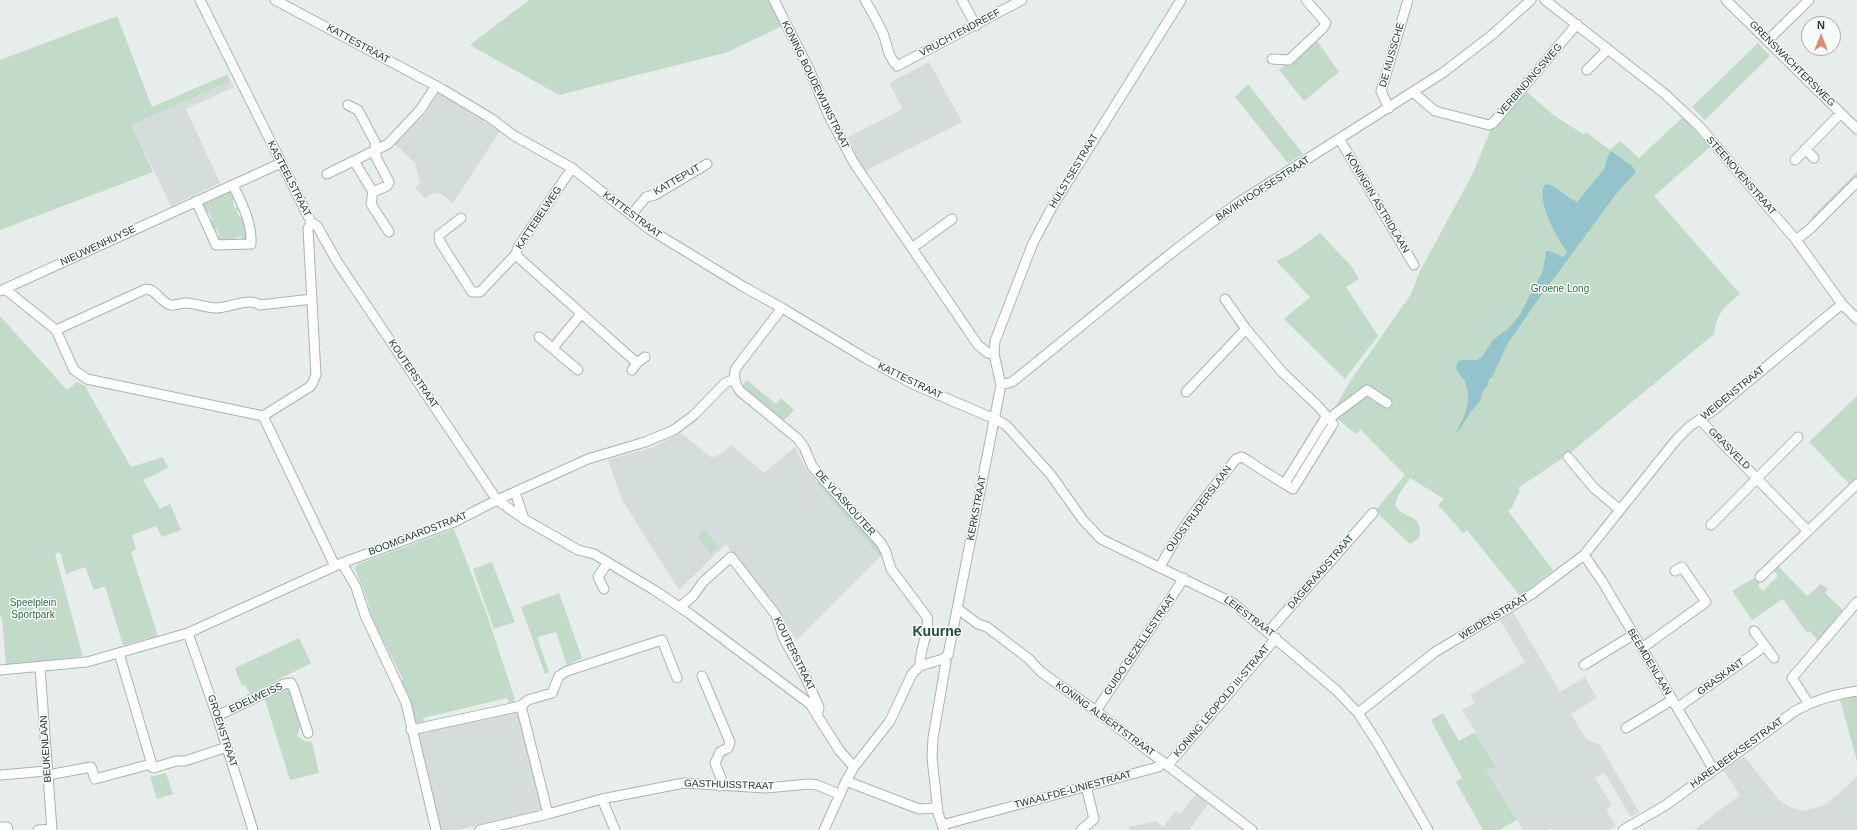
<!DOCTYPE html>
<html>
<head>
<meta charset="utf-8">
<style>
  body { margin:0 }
  #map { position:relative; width:1857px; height:830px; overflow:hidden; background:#e6edea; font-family:Helvetica,sans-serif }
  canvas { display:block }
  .north { position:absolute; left:1801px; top:16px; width:40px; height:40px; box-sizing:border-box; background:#f6faf8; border:1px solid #a3aeab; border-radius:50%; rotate:0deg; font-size:11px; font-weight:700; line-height:16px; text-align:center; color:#273d37 }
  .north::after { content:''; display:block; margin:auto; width:14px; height:18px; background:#e28a6e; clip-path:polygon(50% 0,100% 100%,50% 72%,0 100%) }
</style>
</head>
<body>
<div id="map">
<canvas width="1857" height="830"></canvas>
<div class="north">N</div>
</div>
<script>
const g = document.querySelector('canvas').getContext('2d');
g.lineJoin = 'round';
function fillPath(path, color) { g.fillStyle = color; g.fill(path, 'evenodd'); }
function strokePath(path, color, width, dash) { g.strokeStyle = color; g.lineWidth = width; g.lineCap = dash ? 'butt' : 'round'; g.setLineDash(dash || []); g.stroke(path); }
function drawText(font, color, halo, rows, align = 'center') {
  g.font = font + ' Helvetica,sans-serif'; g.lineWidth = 3; g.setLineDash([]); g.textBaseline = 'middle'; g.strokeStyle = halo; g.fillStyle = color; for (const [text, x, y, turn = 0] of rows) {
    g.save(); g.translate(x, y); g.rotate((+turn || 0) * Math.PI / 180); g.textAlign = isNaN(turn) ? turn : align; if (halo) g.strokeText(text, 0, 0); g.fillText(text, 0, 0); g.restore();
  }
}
const built = new Path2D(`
  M929,62L962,122L865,171L847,138L903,109L889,83Z
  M231,81L234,87L186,109L220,183L171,206L132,125Z
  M438,93L500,131L453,203L440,193L431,194L425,199L415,188L420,183L415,163L395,144L425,114Z
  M681,433L712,458L722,453L731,445L764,473L795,447L806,469L880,557L797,640L726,544L679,590L622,500L608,460L651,448Z
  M1513,612L1560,692L1585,677L1597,698L1571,714L1586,739L1600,745L1639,812L1631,817L1604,772L1595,778L1612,805L1606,810L1616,826L1608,830H1552L1550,828L1547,830H1523L1486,769L1496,765L1462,710L1475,703L1470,695L1525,662L1500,620Z
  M520,710L545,811L456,830H440L418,733Z
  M1744,756L1778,799L1788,806L1803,811L1825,805L1848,786L1857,776V830H1694L1740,795L1723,770Z
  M1196,794L1208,804L1189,830H1130L1129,827L1156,821L1163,827L1175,811L1180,814Z`);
const green = new Path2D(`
  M529,0H768L782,26L728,52L559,95L470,45Z
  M117,16L152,107L228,74V77L231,81L132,125L153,172L0,230V60Z
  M1315,38L1339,72L1304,101L1279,70Z
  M1758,43L1770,56L1705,120L1692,107Z
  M1248,84L1303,154L1288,163L1235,97Z
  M1526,91L1552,114L1583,134L1587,133L1610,150L1620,141L1639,158L1683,117L1710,147L1654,196L1740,294C1724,308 1717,312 1714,334L1569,454L1518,488L1520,491L1511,509L1508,511L1553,570L1520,596L1467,530L1463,533L1438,505L1444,499L1410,478L1399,494L1395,505C1403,520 1425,513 1419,538L1410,544L1375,511L1405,475L1361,430L1356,434L1331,414L1351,380L1411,294L1419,273L1473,173L1491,129Z
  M1857,172V177L1812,223V217Z
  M231,190L239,202L233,200L234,207L242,209L243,212L237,210L238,216L246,219L250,236L245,242H239L242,238L240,236L238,238L236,237L231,243L216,240L213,235L219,236V233H217L218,230L211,227L206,218L211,220L212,217H210L211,214L203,211L202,203Z
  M1320,233L1352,267L1359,279L1346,287L1378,336L1345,379L1284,319L1310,297L1276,261L1291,254Z
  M0,316L67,390L77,382L86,386L87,390L131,467L163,457L168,468L143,480L160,509L170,504L181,530L162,537L156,526L132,535L136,549L131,552L158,636L123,645L105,586L94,590L85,567L66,574L60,552L55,554L82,653V656L74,658L6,665L2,617H0Z
  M747,380L776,404L781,398L794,410L778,427L735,395Z
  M1857,396V481L1850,485L1809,442Z
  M822,480L885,553L880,557L817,483Z
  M454,529L485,609L515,700L510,707L507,698L423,718L425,726C409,725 405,696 401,683L403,679L371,617L368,602L355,568L358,564Z
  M704,530L718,546L711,553L697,537Z
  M492,562L515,622L494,629L473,569Z
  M1777,565L1807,596L1821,584L1828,589L1825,593L1843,610L1818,641L1810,631L1807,633L1783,599L1752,620L1732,591L1754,578L1760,583L1758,585L1763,591L1778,576L1773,569Z
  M559,593L582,658L567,665L556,632L537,637L549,672L545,674L521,607Z
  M299,638L311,663L250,694L245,685L242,686L235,668Z
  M286,687L289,688L301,725L297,735L304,741L312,742L319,773L290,780L264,697Z
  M1857,696V761L1840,700Z
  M1443,713L1459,741L1475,732L1496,766L1486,770L1517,820L1499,830H1483L1456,782L1462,778L1431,720Z
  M166,773L173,794L157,799L150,777Z`);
const water = new Path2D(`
  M1611,151L1632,166L1636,172L1616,194L1535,304L1508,343L1492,377L1489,379L1488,385L1483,391L1480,401L1470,413L1458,432L1457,431C1466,413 1472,402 1465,382C1462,375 1454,373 1457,363L1461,360H1477L1482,357L1493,340L1508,329L1519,316L1543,271L1546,251H1550L1564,257L1567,252C1557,238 1535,200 1545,184C1556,184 1566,198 1577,202L1605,168L1606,161Z`);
const minor = new Path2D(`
  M200,0L311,222L317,226L338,263L497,500L524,519L578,550L594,554L654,590L690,614L810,704L839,750L854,767
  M275,0L442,89L492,119L513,135L572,168L649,229L744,287L782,308L865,358L915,385L995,419L1006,425L1051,475L1083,520L1101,539L1233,603L1336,690L1358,713L1377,742L1428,830
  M774,0L809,69L829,116L854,163L978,345L988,353L994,354
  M865,0C871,10 877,21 882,31C888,44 886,54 897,66L1022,0
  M962,0L976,26
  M1545,0L1665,94L1699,126L1796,240L1842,304L1857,319
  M1726,0L1857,129
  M1768,40L1809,0
  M1272,59L1289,60L1323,28L1326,23L1306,0
  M1587,70L1608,49
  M1414,93L1435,111L1489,125L1493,123L1577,24
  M348,105L358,110L375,142L376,157L389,182L387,186L373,192L354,161
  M1389,108L1381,91L1382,88L1408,0
  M1340,140L1414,265
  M1805,149L1814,158
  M1795,160L1841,113
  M327,174L388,144L420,110L436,86
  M373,192L371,204L389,232
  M196,201L216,245L251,244C252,222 242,204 233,185
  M632,214L646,197L655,195L707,164
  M461,218L439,235L440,242L472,292H480L516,254
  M1796,240L1810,229L1857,182
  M912,248L952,219
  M516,254L519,258L637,363L632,370
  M516,254L518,247L572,168
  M5,289L56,330L74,370L87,379L263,416
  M0,291L281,163
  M782,308L736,368C733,376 735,384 740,391L798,439L804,447L812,466L817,472L881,543L886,552L891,569L927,617C930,633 919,649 920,666
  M56,330L146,289C157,289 160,303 171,305C175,306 181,303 186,303C195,303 206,308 216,308C230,308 247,297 260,305L312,299
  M539,337L578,370
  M553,348L581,314
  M637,363L645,357
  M1001,385L1012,382C1087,322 1160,259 1238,203L1444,72L1493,34L1531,0
  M1186,392L1246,329
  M263,416L311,386L316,375L308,229L311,222
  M263,416L335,566
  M1326,417H1331L1367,390L1387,403
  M1700,420L1807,530
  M1568,457L1594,488L1620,510
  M1285,483L1326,417
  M515,492L524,519
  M1711,525L1798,437
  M1584,555L1602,581L1714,770
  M342,563L356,587L365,615L406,703L436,830
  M1160,567C1180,528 1209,493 1236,459L1242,457L1247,460C1262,470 1278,480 1293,489L1333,424L1319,407L1282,372L1246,329L1225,299
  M1760,577L1857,484
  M604,589L598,577L608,562
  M680,607L693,596L703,582L731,557L776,615L784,639L805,676L819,707L817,716
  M958,609L978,624L987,627L1029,659L1041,672L1096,711L1252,830
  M1269,631L1373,513
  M1754,631L1774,658
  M188,633L217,716L253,830
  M1642,648L1706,602L1682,567L1675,571
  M119,653L153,768L176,761H185L227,747
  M943,659L946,662L933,738L932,758L938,813L944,830
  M1584,665L1633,635
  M40,668L52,830
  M0,670L87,662L188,633L342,563L454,522L497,500L588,459L645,442L674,430L694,415L725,383L735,379
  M702,676L730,742L728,748L720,752L715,763L721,778L720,786
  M1809,704L1792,678L1857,602
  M521,706L548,814
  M1677,708L1765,646
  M1096,711L1184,578
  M1358,713L1435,652L1532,594L1584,555L1676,440L1690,426L1714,410L1842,304
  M217,716L284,684L291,683L294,689L308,733
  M1626,728L1672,700
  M411,730L521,706L528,700L552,693L559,676L567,671L662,640L677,678
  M1168,765L1276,638
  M0,775L47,771
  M48,775L91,767L95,779L151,764
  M846,781L919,809L937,808
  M602,799L615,830
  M942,825L1158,767L1163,762
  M0,827H7L8,830
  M38,830L52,829
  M480,830L548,814L602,799L684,783L766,788L809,784L817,785L839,794
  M824,830L846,781L854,767L890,721L912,674L920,666L943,659L948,655L1001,385L994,354L995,341L1033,243L1052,207L1181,0
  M1081,830L1094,819L1086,786
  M1623,830L1666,805L1795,711C1815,700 1835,694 1857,691`);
const streetNames = [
  ["VRUCHTENDREEF",960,33,-28],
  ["KATTESTRAAT",358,44,29],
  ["DE MUSSCHE",1392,55,-74],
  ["GRENSWACHTERSWEG",1792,64,45],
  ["VERBINDINGSWEG",1530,80,-49],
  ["KONING BOUDEWIJNSTRAAT",815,85,64],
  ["HULSTSESTRAAT",1074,171,-59],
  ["STEENOVENSTRAAT",1741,176,49],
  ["KASTEELSTRAAT",289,179,63],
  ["KATTEPUT",677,180,-30],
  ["BAVIKHOOFSESTRAAT",1263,189,-33],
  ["KONINGIN ASTRIDLAAN",1377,203,59],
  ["KATTESTRAAT",632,215,37],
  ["KATTEBELWEG",539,218,-56],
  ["NIEUWENHUYSE",98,246,-25],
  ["KOUTERSTRAAT",413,374,56],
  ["KATTESTRAAT",910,381,26],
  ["WEIDENSTRAAT",1733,393,-39],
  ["GRASVELD",1729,449,45],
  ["DE VLASKOUTER",845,503,48],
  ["KERKSTRAAT",977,508,-79],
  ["OUDSTRIJDERSLAAN",1199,509,-54],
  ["BOOMGAARDSTRAAT",418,534,-21],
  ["DAGERAADSTRAAT",1321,572,-49],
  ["LEIESTRAAT",1249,617,37],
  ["WEIDENSTRAAT",1494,617,-31],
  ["GUIDO GEZELLESTRAAT",1140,645,-56],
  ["KOUTERSTRAAT",794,654,64],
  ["BEEMDENLAAN",1649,662,59],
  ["GRASKANT",1721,677,-36],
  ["EDELWEISS",256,698,-25],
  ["KONING LEOPOLD III-STRAAT",1222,701,-50],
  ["KONING ALBERTSTRAAT",1105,719,36],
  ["GROENSTRAAT",222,731,72],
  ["BEUKENLAAN",46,749,-94],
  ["HARELBEEKSESTRAAT",1737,753,-36],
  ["GASTHUISSTRAAT",729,785,2],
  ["TWAALFDE-LINIESTRAAT",1073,790,-15]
];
const parkNames = [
  ["Groene Long",1560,289],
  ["Speelplein",33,603],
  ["Sportpark",33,615]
];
const districtNames = [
  ["Kuurne",937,632]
];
fillPath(built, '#d4ddd9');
fillPath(green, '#c1dbc8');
fillPath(water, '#94c3cb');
strokePath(minor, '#a9b5b1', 11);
strokePath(minor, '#fff', 9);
drawText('10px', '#273d37', '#f6faf8', streetNames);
drawText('10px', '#356f4b', '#f6faf8', parkNames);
drawText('bold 14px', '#244d43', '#f6faf8', districtNames);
</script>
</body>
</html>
